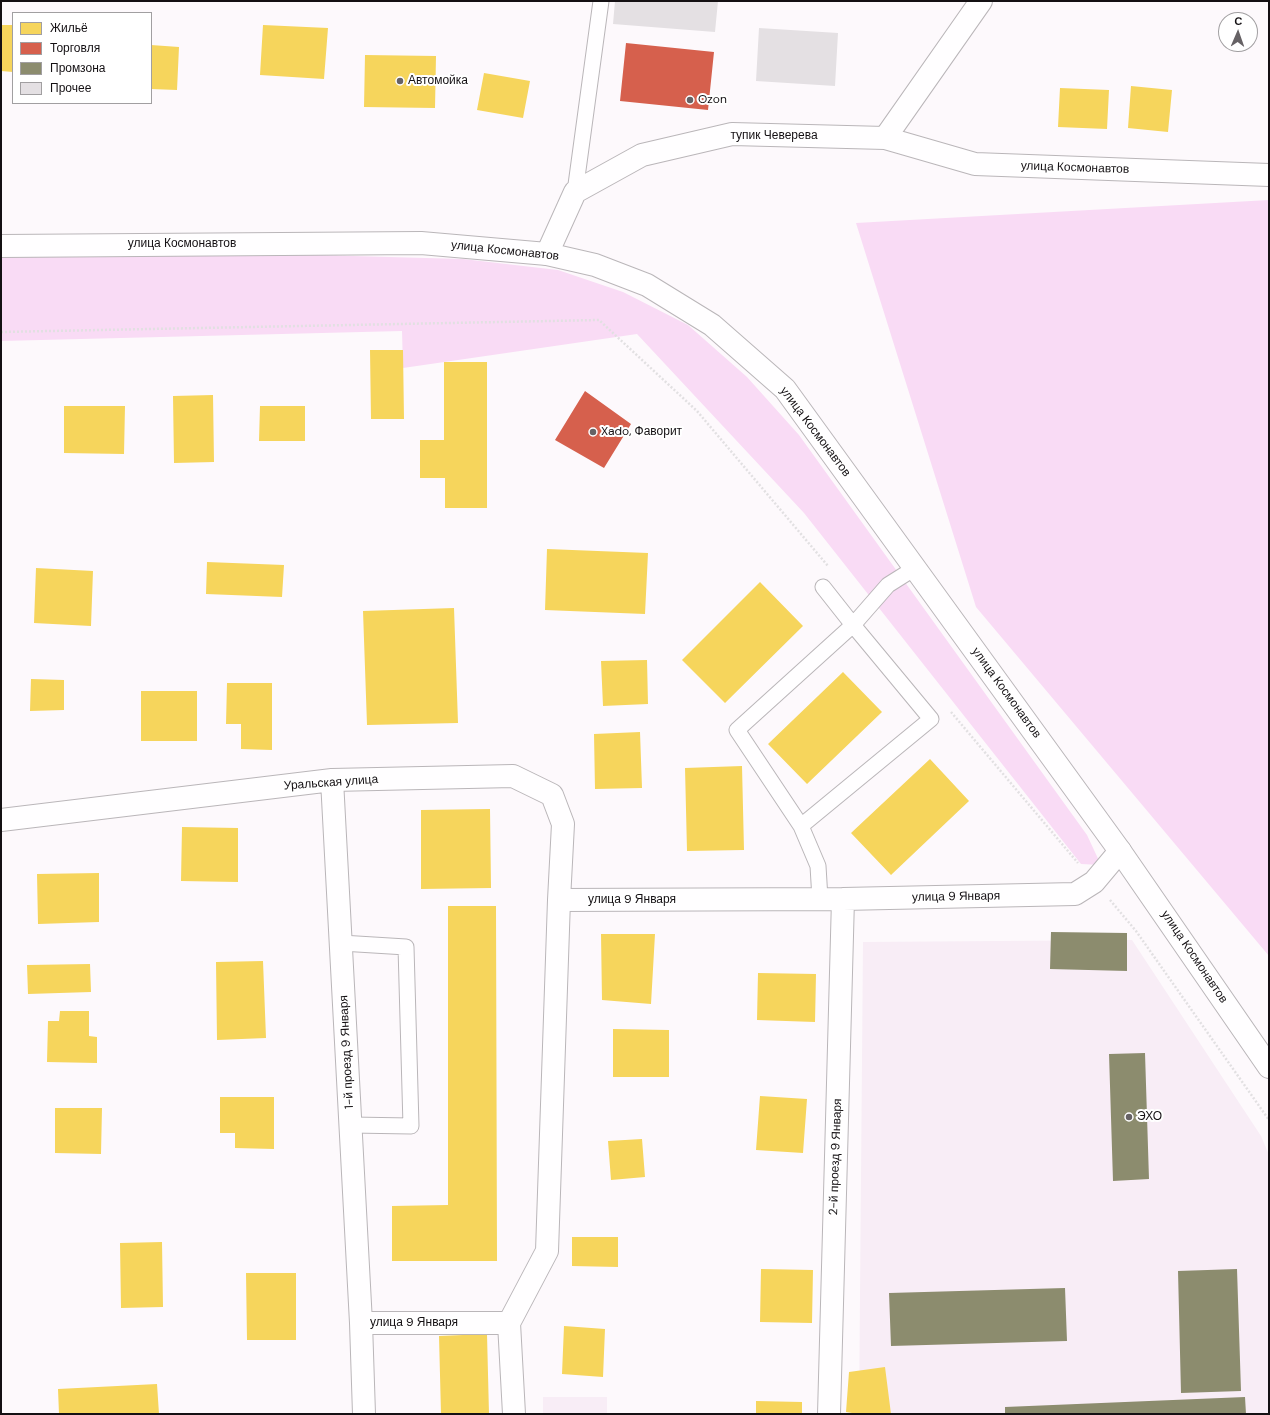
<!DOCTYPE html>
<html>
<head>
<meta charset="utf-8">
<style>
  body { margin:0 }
  #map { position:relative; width:1270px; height:1415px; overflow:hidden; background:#fdf9fc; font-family:"DM Sans",sans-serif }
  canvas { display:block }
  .frame { position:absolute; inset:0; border:2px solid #141013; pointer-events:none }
  .legend { position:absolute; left:12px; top:12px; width:140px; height:92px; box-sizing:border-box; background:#fff; border:1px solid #a19fa1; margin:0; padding:5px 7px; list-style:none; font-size:12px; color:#141013 }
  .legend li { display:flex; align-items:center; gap:8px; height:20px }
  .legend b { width:20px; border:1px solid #a19fa1 }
  .north { position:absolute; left:1218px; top:12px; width:40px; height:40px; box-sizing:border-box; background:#fff; border:1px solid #a19fa1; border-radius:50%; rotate:2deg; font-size:11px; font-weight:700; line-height:16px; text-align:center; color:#141013 }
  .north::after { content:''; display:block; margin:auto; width:14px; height:18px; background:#666265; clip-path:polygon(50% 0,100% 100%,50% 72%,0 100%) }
</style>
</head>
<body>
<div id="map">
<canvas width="1270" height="1415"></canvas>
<div class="frame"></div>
<ul class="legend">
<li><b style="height:11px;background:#f6d55c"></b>Жильё</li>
<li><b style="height:11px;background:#d6604d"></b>Торговля</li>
<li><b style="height:11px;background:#8c8c6e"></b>Промзона</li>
<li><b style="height:11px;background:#e4e0e3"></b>Прочее</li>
</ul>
<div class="north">С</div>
</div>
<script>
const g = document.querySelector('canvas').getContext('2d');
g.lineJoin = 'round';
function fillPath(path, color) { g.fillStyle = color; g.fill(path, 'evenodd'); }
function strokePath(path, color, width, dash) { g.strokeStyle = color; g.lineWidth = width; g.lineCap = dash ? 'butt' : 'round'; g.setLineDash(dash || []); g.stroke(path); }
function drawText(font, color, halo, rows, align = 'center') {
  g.font = font + ' "DM Sans",sans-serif'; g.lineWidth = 4; g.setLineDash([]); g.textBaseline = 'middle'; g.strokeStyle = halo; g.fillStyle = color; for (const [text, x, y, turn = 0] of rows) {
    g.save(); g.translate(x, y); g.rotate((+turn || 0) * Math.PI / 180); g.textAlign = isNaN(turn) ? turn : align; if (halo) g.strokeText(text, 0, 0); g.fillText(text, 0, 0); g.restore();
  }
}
const built = new Path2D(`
  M1132,940L1261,1136L1269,1155V1414H859L863,942Z
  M543,1397H607V1414H543Z`);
const green = new Path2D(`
  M1269,200V956L976,607L856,223Z
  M279,254L463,259L558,270L623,292L688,325L747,377L799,435L1087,835L1101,865L1081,864L804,513L637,334L403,368L402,331L1,341V257Z`);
const homes = new Path2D(`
  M1,25H13V72L1,71Z
  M263,25L328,28L324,79L260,75Z
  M151,45L179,47L177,90L151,89Z
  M365,55L436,56L435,108L364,107Z
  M484,73L530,81L523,118L477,110Z
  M1131,86L1172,90L1168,132L1128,128Z
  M1060,88L1109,90L1107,129L1058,127Z
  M370,350H403L404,419H371Z
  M444,362H487V508H445V478H420V440H444Z
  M213,395L214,462L174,463L173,396Z
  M64,406H125L124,454L64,453Z
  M260,406H305V441H259Z
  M547,549L648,553L645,614L545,610Z
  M207,562L284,565L282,597L206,594Z
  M36,568L93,571L91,626L34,623Z
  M760,582L803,626L725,703L682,660Z
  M454,608L458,723L367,725L363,611Z
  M647,660L648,704L603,706L601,661Z
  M843,672L882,712L807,784L768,744Z
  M31,679L64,680V710L30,711Z
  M227,683H272V750L241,749V724H226Z
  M141,691H197V741H141Z
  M640,732L642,788L595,789L594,734Z
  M930,759L969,801L891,875L851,833Z
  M742,766L744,850L687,851L685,768Z
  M490,809L491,888L421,889V810Z
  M182,827L238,828V882L181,881Z
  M99,873V922L38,924L37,874Z
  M448,906H496L497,1261H392V1206L448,1205Z
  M601,934H655L651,1004L602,1000Z
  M263,961L266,1038L217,1040L216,962Z
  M90,964L91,992L28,994L27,965Z
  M758,973L816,974L815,1022L757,1020Z
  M60,1011H89V1036L97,1037V1063L47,1062L48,1021H59Z
  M613,1029L669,1030V1077H613Z
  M760,1096L807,1099L803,1153L756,1150Z
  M220,1097H274V1149L235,1148V1133H220Z
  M55,1108H102L101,1154L55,1153Z
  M642,1139L645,1177L611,1180L608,1141Z
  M572,1237H618V1267L572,1266Z
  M162,1242L163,1307L121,1308L120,1243Z
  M761,1269L813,1270L812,1323L760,1322Z
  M246,1273H296V1340H247Z
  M564,1326L605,1329L603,1377L562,1374Z
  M487,1334L489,1414H441L439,1336Z
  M885,1367L891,1414H858L846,1412L849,1372Z
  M157,1384L159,1414H59L58,1389Z
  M756,1401L802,1402V1414H756Z
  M552,1413H592V1414H552Z`);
const shops = new Path2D(`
  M626,43L714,52L708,110L620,101Z
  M585,391L631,424L604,468L555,440Z`);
const industry = new Path2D(`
  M1051,932L1127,933V971L1050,969Z
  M1145,1053L1149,1179L1113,1181L1109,1054Z
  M1237,1269L1241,1391L1181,1393L1178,1271Z
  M1065,1288L1067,1341L891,1346L889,1293Z
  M1245,1397L1246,1414H1005V1407Z`);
const building = new Path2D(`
  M615,1H718L715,32L613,24Z
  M759,28L838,33L835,86L756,81Z`);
const path = new Path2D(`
  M1,332L599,320L697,411L828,566
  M951,712L1078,863
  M1110,900L1136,931L1269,1120`);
const service = new Path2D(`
  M575,192L601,1
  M801,826L737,730L853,625L823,587
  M820,899L818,866L801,826L931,719L853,625L888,585L915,568
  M341,943L406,947L411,1126L351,1125`);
const minor = new Path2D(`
  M885,138L975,164L1269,175
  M547,254L575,192L642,155L732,134L885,138L981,1
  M332,780L361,1323
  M1,820L332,780L513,776L552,795L563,824L559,900
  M509,1323L547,1251L559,900L843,899L1075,894L1094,882L1120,851
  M364,1414L361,1323H509L514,1414
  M829,1414L843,899`);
const secondary = new Path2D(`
  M1,246L421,243L547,254L595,265L647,285L712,325L785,389L1120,851L1269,1067`);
const markers = [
  [400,81,4,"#666265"],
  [690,100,4,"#666265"],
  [593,432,4,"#666265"],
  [1129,1117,4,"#666265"]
];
const poiNames = [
  ["Автомойка",408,81],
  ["Ozon",698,100],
  ["Xado, Фаворит",601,432],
  ["ЭХО",1137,1117]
];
const streetNames = [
  ["тупик Чеверева",774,136],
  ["улица Космонавтов",1075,168,2],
  ["улица Космонавтов",182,244],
  ["улица Космонавтов",505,251,6],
  ["улица Космонавтов",815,432,53],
  ["улица Космонавтов",1006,693,54],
  ["Уральская улица",331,783,-4],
  ["улица 9 Января",956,897,-1],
  ["улица 9 Января",632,900],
  ["улица Космонавтов",1194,957,56],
  ["1-й проезд 9 Января",347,1052,-93],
  ["2-й проезд 9 Января",836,1157,-88],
  ["улица 9 Января",414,1323]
];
fillPath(built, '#f8edf6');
fillPath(green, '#f9dbf5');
fillPath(homes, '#f6d55c');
fillPath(shops, '#d6604d');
fillPath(industry, '#8c8c6e');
fillPath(building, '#e4e0e3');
strokePath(service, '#bab6b9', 17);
strokePath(minor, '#bab6b9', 24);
strokePath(secondary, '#bab6b9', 24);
strokePath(path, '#e2e0e2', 2.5, [2, 2]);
strokePath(service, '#fffeff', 15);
strokePath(minor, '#fffeff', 22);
strokePath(secondary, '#fffeff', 22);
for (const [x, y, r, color] of markers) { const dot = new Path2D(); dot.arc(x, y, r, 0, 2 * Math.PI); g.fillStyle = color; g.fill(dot); strokePath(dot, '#fff', 1.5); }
drawText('12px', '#141013', '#fff', poiNames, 'left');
drawText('12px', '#141013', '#fff', streetNames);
</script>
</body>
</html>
